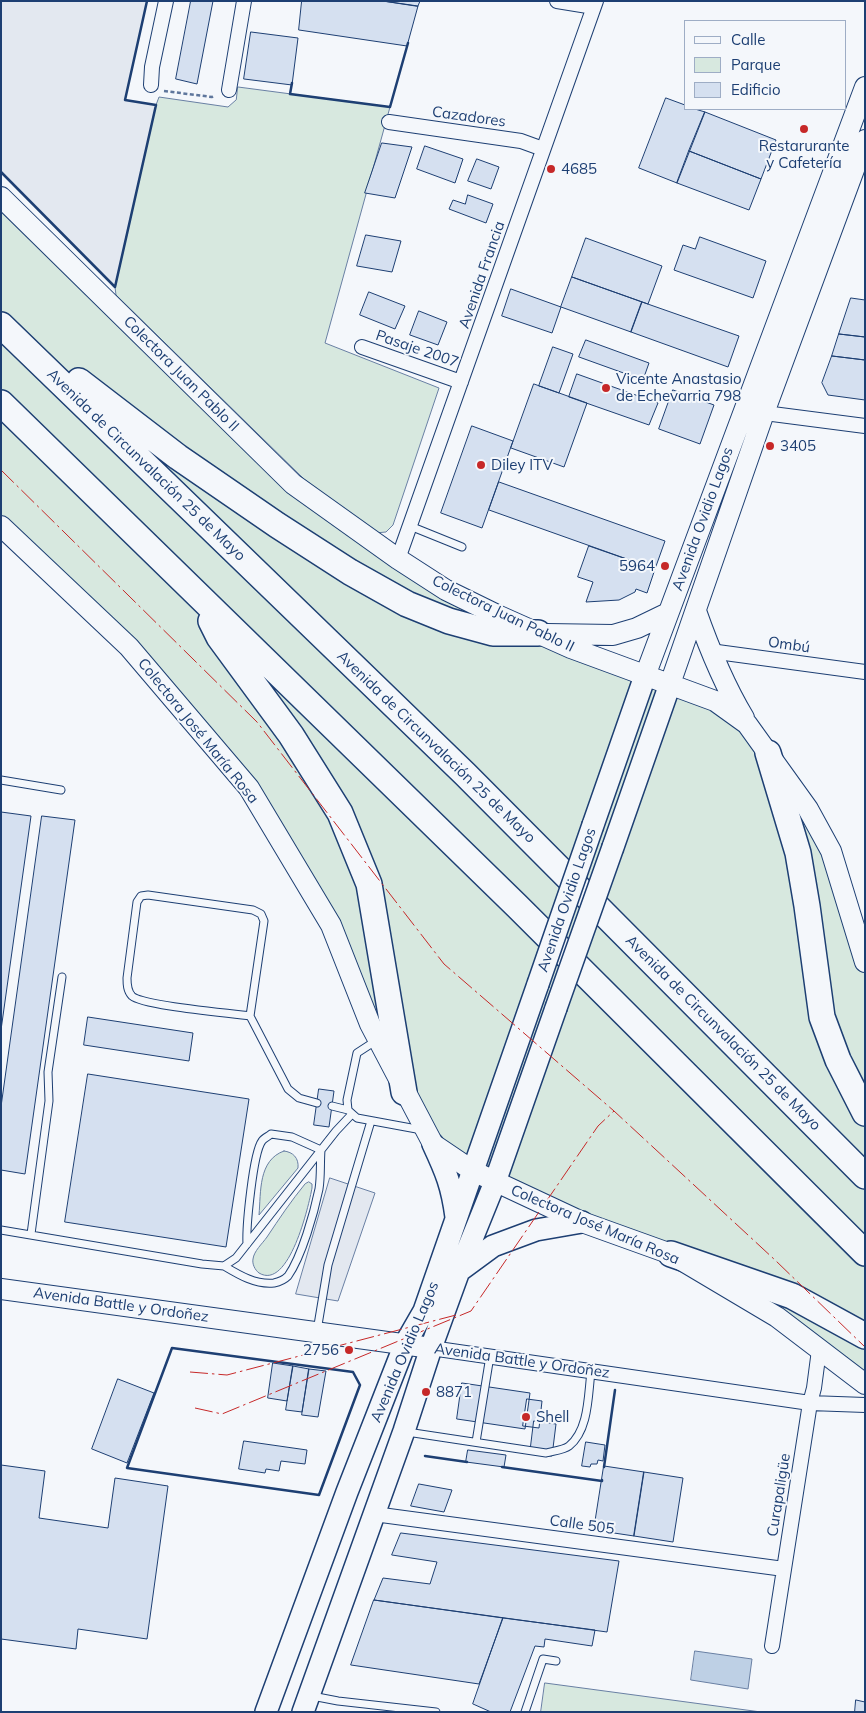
<!DOCTYPE html>
<html>
<head>
<meta charset="utf-8">
<style>
  body { margin:0 }
  #map { position:relative; width:866px; height:1713px; overflow:hidden; background:#f4f7fb; font-family:Mulish,sans-serif }
  canvas { display:block }
  .frame { position:absolute; inset:0; border:2px solid #1d3f73; pointer-events:none }
  .legend { position:absolute; left:684px; top:20px; width:162px; height:90px; box-sizing:border-box; background:#f4f7fb; border:1px solid #9eadc5; margin:0; padding:6px 9px; list-style:none; font-size:15px; color:#1d3f73 }
  .legend li { display:flex; align-items:center; gap:10px; height:25px }
  .legend b { width:25px; border:1px solid #9eadc5 }
</style>
</head>
<body>
<div id="map">
<canvas width="866" height="1713"></canvas>
<div class="frame"></div>
<ul class="legend">
<li><b style="height:6px;background:#f4f7fb"></b>Calle</li>
<li><b style="height:14px;background:#d7e8df"></b>Parque</li>
<li><b style="height:14px;background:#d5e0f0"></b>Edificio</li>
</ul>
</div>
<script>
const g = document.querySelector('canvas').getContext('2d');
g.lineJoin = 'round';
function fillPath(path, color) { g.fillStyle = color; g.fill(path, 'evenodd'); }
function strokePath(path, color, width, dash) { g.strokeStyle = color; g.lineWidth = width; g.lineCap = dash ? 'butt' : 'round'; g.setLineDash(dash || []); g.stroke(path); }
function drawText(font, color, halo, rows, align = 'center') {
  g.font = font + ' Mulish,sans-serif'; g.lineWidth = 4; g.setLineDash([]); g.textBaseline = 'middle'; g.strokeStyle = halo; g.fillStyle = color; for (const [text, x, y, turn = 0] of rows) {
    g.save(); g.translate(x, y); g.rotate((+turn || 0) * Math.PI / 180); g.textAlign = isNaN(turn) ? turn : align; if (halo) g.strokeText(text, 0, 0); g.fillText(text, 0, 0); g.restore();
  }
}
const green = new Path2D(`
  M238,87L390,107L325,343L439,388L393,525L386,532L375,533L305,480L116,295L115,287L156,105L159,97L228,107L236,100Z
  M1,197L293,484L417,571L715,701L808,809L865,962V1384L777,1317L433,1144L331,925L249,788L1,526Z
  M284,1151C293,1152 299,1158 298,1168L259,1215C261,1192 258,1160 284,1151Z
  M309,1182L312,1184V1188C309,1205 289,1291 259,1273C255,1270 252,1264 253,1259C254,1251 262,1244 267,1237C279,1219 291,1201 305,1184Z
  M545,1683L761,1712H541Z`);
const parking = new Path2D(`
  M1,1H147L125,100L156,105L115,287L1,172Z
  M330,1178L375,1193L338,1301L296,1294Z`);
const water = new Path2D(`
  M695,1651L752,1659L748,1689L691,1680Z`);
const building = new Path2D(`
  M191,1H213L197,84L176,79Z
  M302,1H383L418,6L407,46L299,30Z
  M383,1H420L418,6Z
  M251,32L298,38L292,85L244,79Z
  M666,98L685,105V109H695L705,112L677,183L639,168Z
  M705,112L776,140L761,179L689,151Z
  M382,143L412,147L395,198L365,193Z
  M425,146L463,159L455,183L417,169Z
  M689,151L761,179L749,210L677,183Z
  M477,159L499,167L491,189L468,181Z
  M468,195L493,204L486,223L449,209L453,200L465,204Z
  M366,235L401,241L392,272L357,266Z
  M700,237L766,261L753,298L674,270L683,245L695,249Z
  M586,238L662,266L648,304L572,277Z
  M572,277L642,302L631,332L561,307Z
  M511,289L561,307L552,333L502,316Z
  M369,292L405,306L395,329L360,315Z
  M851,298L865,300V337L839,334Z
  M642,302L739,336L728,367L631,332Z
  M419,311L447,322L438,345L410,335Z
  M839,334L865,337V360L832,356Z
  M586,340L649,363L643,380L579,357Z
  M553,347L573,354L559,393L539,386Z
  M832,356L865,360V400L828,395L822,383Z
  M577,374L658,403L649,425L569,397Z
  M534,384L587,403L564,467L511,448Z
  M673,390L714,405L700,444L659,429Z
  M472,426L513,441L482,528L441,513Z
  M499,482L665,541L655,569L489,510Z
  M589,546L655,569L647,593L636,589L635,592L619,600L586,602L593,582L578,577Z
  M1,812L31,816L1,1030Z
  M42,816L75,820L25,1174L1,1170V1107Z
  M88,1017L193,1033L189,1061L84,1045Z
  M88,1074L249,1099L226,1247L65,1222Z
  M319,1089L334,1091L329,1127L314,1125Z
  M273,1363L293,1366L287,1401L268,1398Z
  M293,1366L309,1369L302,1412L286,1410Z
  M309,1369L326,1371L318,1417L302,1415Z
  M118,1379L154,1393L127,1463L92,1449Z
  M462,1383L530,1393L525,1429L457,1419Z
  M527,1399L542,1401L539,1428L523,1426Z
  M534,1421L556,1424L552,1456L530,1454Z
  M244,1441L307,1450L305,1464L281,1461L279,1471L266,1469L265,1473L239,1469Z
  M586,1442L605,1445L603,1461L598,1460L597,1464H591L590,1467L582,1466Z
  M468,1450L506,1455L504,1467L466,1462Z
  M1,1465L45,1471L39,1518L108,1528L115,1478L168,1486L147,1639L78,1629L76,1649L1,1639Z
  M604,1466L644,1472L634,1536L594,1530Z
  M644,1472L683,1478L673,1542L634,1536Z
  M419,1484L452,1490L444,1512L411,1506Z
  M401,1533L619,1561L607,1632L374,1600L383,1578L430,1584L437,1562L392,1555Z
  M374,1600L503,1618L479,1684L351,1665Z
  M503,1618L595,1630L592,1646L545,1639L544,1647L535,1646L510,1712H491L473,1704Z
  M856,1700L865,1702V1712H855Z`);
const path = new Path2D(`
  M164,91L212,97L215,95`);
const lane = new Path2D(`
  M410,526L462,547
  M1,780L61,790
  M250,1016C230,1013 143,1006 132,996C127,991 127,984 127,978L137,902L141,896L148,895L253,910L261,914L264,921L250,1016L288,1089L299,1098L317,1103
  M332,1106L348,1110L357,1118L422,1130
  M348,1110L347,1100L357,1053L377,1040
  M1,1230L202,1264L224,1266L236,1258L336,1131L352,1114
  M31,1234L49,1101L48,1072L62,977
  M224,1266C239,1275 256,1285 274,1283C279,1282 285,1279 288,1276C302,1256 314,1213 319,1189C321,1177 320,1163 321,1150L292,1137L271,1134C269,1136 264,1138 262,1141C253,1153 246,1227 247,1244
  M317,1331L328,1265L371,1121
  M407,1432L546,1453C553,1451 564,1450 569,1446C589,1430 588,1395 591,1372
  M476,1442L490,1356
  M312,1696L338,1701L436,1712
  M525,1712L543,1659L556,1661`);
const street = new Path2D(`
  M557,1L594,7
  M151,85L152,67L166,1
  M229,90L244,1
  M389,122L521,141L543,149
  M362,347L461,382
  M757,412L865,426
  M398,559L596,1
  M710,651L865,672
  M431,1348L810,1403L865,1405
  M374,1514L784,1569
  M772,1646L810,1403L814,1388L819,1350`);
const secondary = new Path2D(`
  M1,197L293,484L398,559L446,590L497,615L571,648L715,701L747,724L808,809L831,851L865,962
  M1,526L129,647L249,788L331,925L370,1024L433,1144L473,1171L582,1222L671,1254L777,1317L865,1384
  M696,611C709,648 723,683 744,718
  M547,634L613,635L637,628L668,613
  M645,676L865,87
  M670,684L764,413L865,140
  M1,1289L431,1348`);
const primary = new Path2D(`
  M593,825L645,676
  M613,847L670,684
  M433,1144C446,1172 452,1186 456,1217
  M459,1271L493,1246L536,1230L582,1222
  M266,1712L347,1492L405,1344L424,1311L538,984
  M303,1712L404,1431L431,1348L459,1271L495,1182L556,1008`);
const highway = new Path2D(`
  M1,325L465,774L865,1176
  M79,381L178,457L277,525L350,572L407,604L449,621L493,633H538
  M1,403L517,906L865,1253
  M211,621L219,637L291,735L340,813L369,884L404,1092
  M768,753L798,853L807,906L822,1017L838,1060L865,1113
  M671,1254L792,1296L865,1336`);
const primaryBridge = new Path2D(`
  M538,984L593,825
  M556,1008L613,847`);
const wall = new Path2D(`
  M292,83L290,94L390,107L408,43
  M1,172L115,287L156,105L125,100L147,1
  M172,1348L353,1372L360,1385L319,1495L127,1468Z
  M425,1456L467,1462
  M502,1467L602,1481V1480
  M604,1467L615,1390`);
const power = new Path2D(`
  M1,470L257,722L444,964L614,1111L775,1260L865,1347
  M190,1372L227,1375L456,1315
  M195,1408L222,1414L471,1311L598,1126L614,1111`);
const markers = [
  [804,129,5,"#c62828"],
  [551,169,5,"#c62828"],
  [606,388,5,"#c62828"],
  [770,446,5,"#c62828"],
  [481,465,5,"#c62828"],
  [665,566,5,"#c62828"],
  [349,1350,5,"#c62828"],
  [426,1392,5,"#c62828"],
  [526,1417,5,"#c62828"]
];
const streetNames = [
  ["Cazadores",469,117,8],
  ["Avenida Francia",482,275,-71],
  ["Pasaje 2007",417,349,19],
  ["Colectora Juan Pablo II",181,374,45],
  ["Avenida de Circunvalación 25 de Mayo",146,465,44],
  ["Avenida Ovidio Lagos",703,519,-70],
  ["Colectora Juan Pablo II",503,614,26],
  ["Ombú",789,645,8],
  ["Colectora José María Rosa",198,731,51],
  ["Avenida de Circunvalación 25 de Mayo",436,747,44],
  ["Avenida Ovidio Lagos",567,900,-71],
  ["Avenida de Circunvalación 25 de Mayo",723,1033,45],
  ["Colectora José María Rosa",595,1225,23],
  ["Avenida Battle y Ordoñez",121,1305,8],
  ["Avenida Ovidio Lagos",405,1352,-67],
  ["Avenida Battle y Ordoñez",522,1361,8],
  ["Curapaligüe",779,1495,-81],
  ["Calle 505",582,1525,8]
];
const poiNames = [
  ["Restarurante",804,146,"center"],
  ["y Cafetería",804,163,"center"],
  ["4685",561,169],
  ["Vicente Anastasio",616,379],
  ["de Echevarria 798",616,396],
  ["3405",780,446],
  ["Diley ITV",491,465],
  ["5964",655,566,"right"],
  ["2756",339,1350,"right"],
  ["8871",436,1392],
  ["Shell",536,1417]
];
fillPath(green, '#d7e8df');
strokePath(green, '#687fa3', 1);
fillPath(parking, '#e3e8f0');
strokePath(parking, '#687fa3', 1);
fillPath(water, '#bed0e5');
strokePath(water, '#687fa3', 1);
fillPath(building, '#d5e0f0');
strokePath(building, '#1d3f73', 1);
strokePath(lane, '#1d3f73', 9);
strokePath(street, '#1d3f73', 16);
strokePath(secondary, '#1d3f73', 22);
strokePath(primary, '#1d3f73', 24);
strokePath(highway, '#1d3f73', 28);
strokePath(path, '#5e769c', 2.5, [4, 2.5]);
strokePath(lane, '#f4f7fb', 7);
strokePath(street, '#f4f7fb', 14);
strokePath(secondary, '#f4f7fb', 20);
strokePath(primary, '#f4f7fb', 21);
strokePath(highway, '#f4f7fb', 25);
strokePath(primaryBridge, '#1d3f73', 24, []);
strokePath(primaryBridge, '#f4f7fb', 21);
strokePath(wall, '#1d3f73', 2.5);
strokePath(power, '#c62828', 1, [18, 4, 2.5, 4]);
for (const [x, y, r, color] of markers) { const dot = new Path2D(); dot.arc(x, y, r, 0, 2 * Math.PI); g.fillStyle = color; g.fill(dot); strokePath(dot, '#f4f7fb', 2); }
drawText('15px', '#1d3f73', '#f4f7fb', streetNames);
drawText('15px', '#1d3f73', '#f4f7fb', poiNames, 'left');
</script>
</body>
</html>
